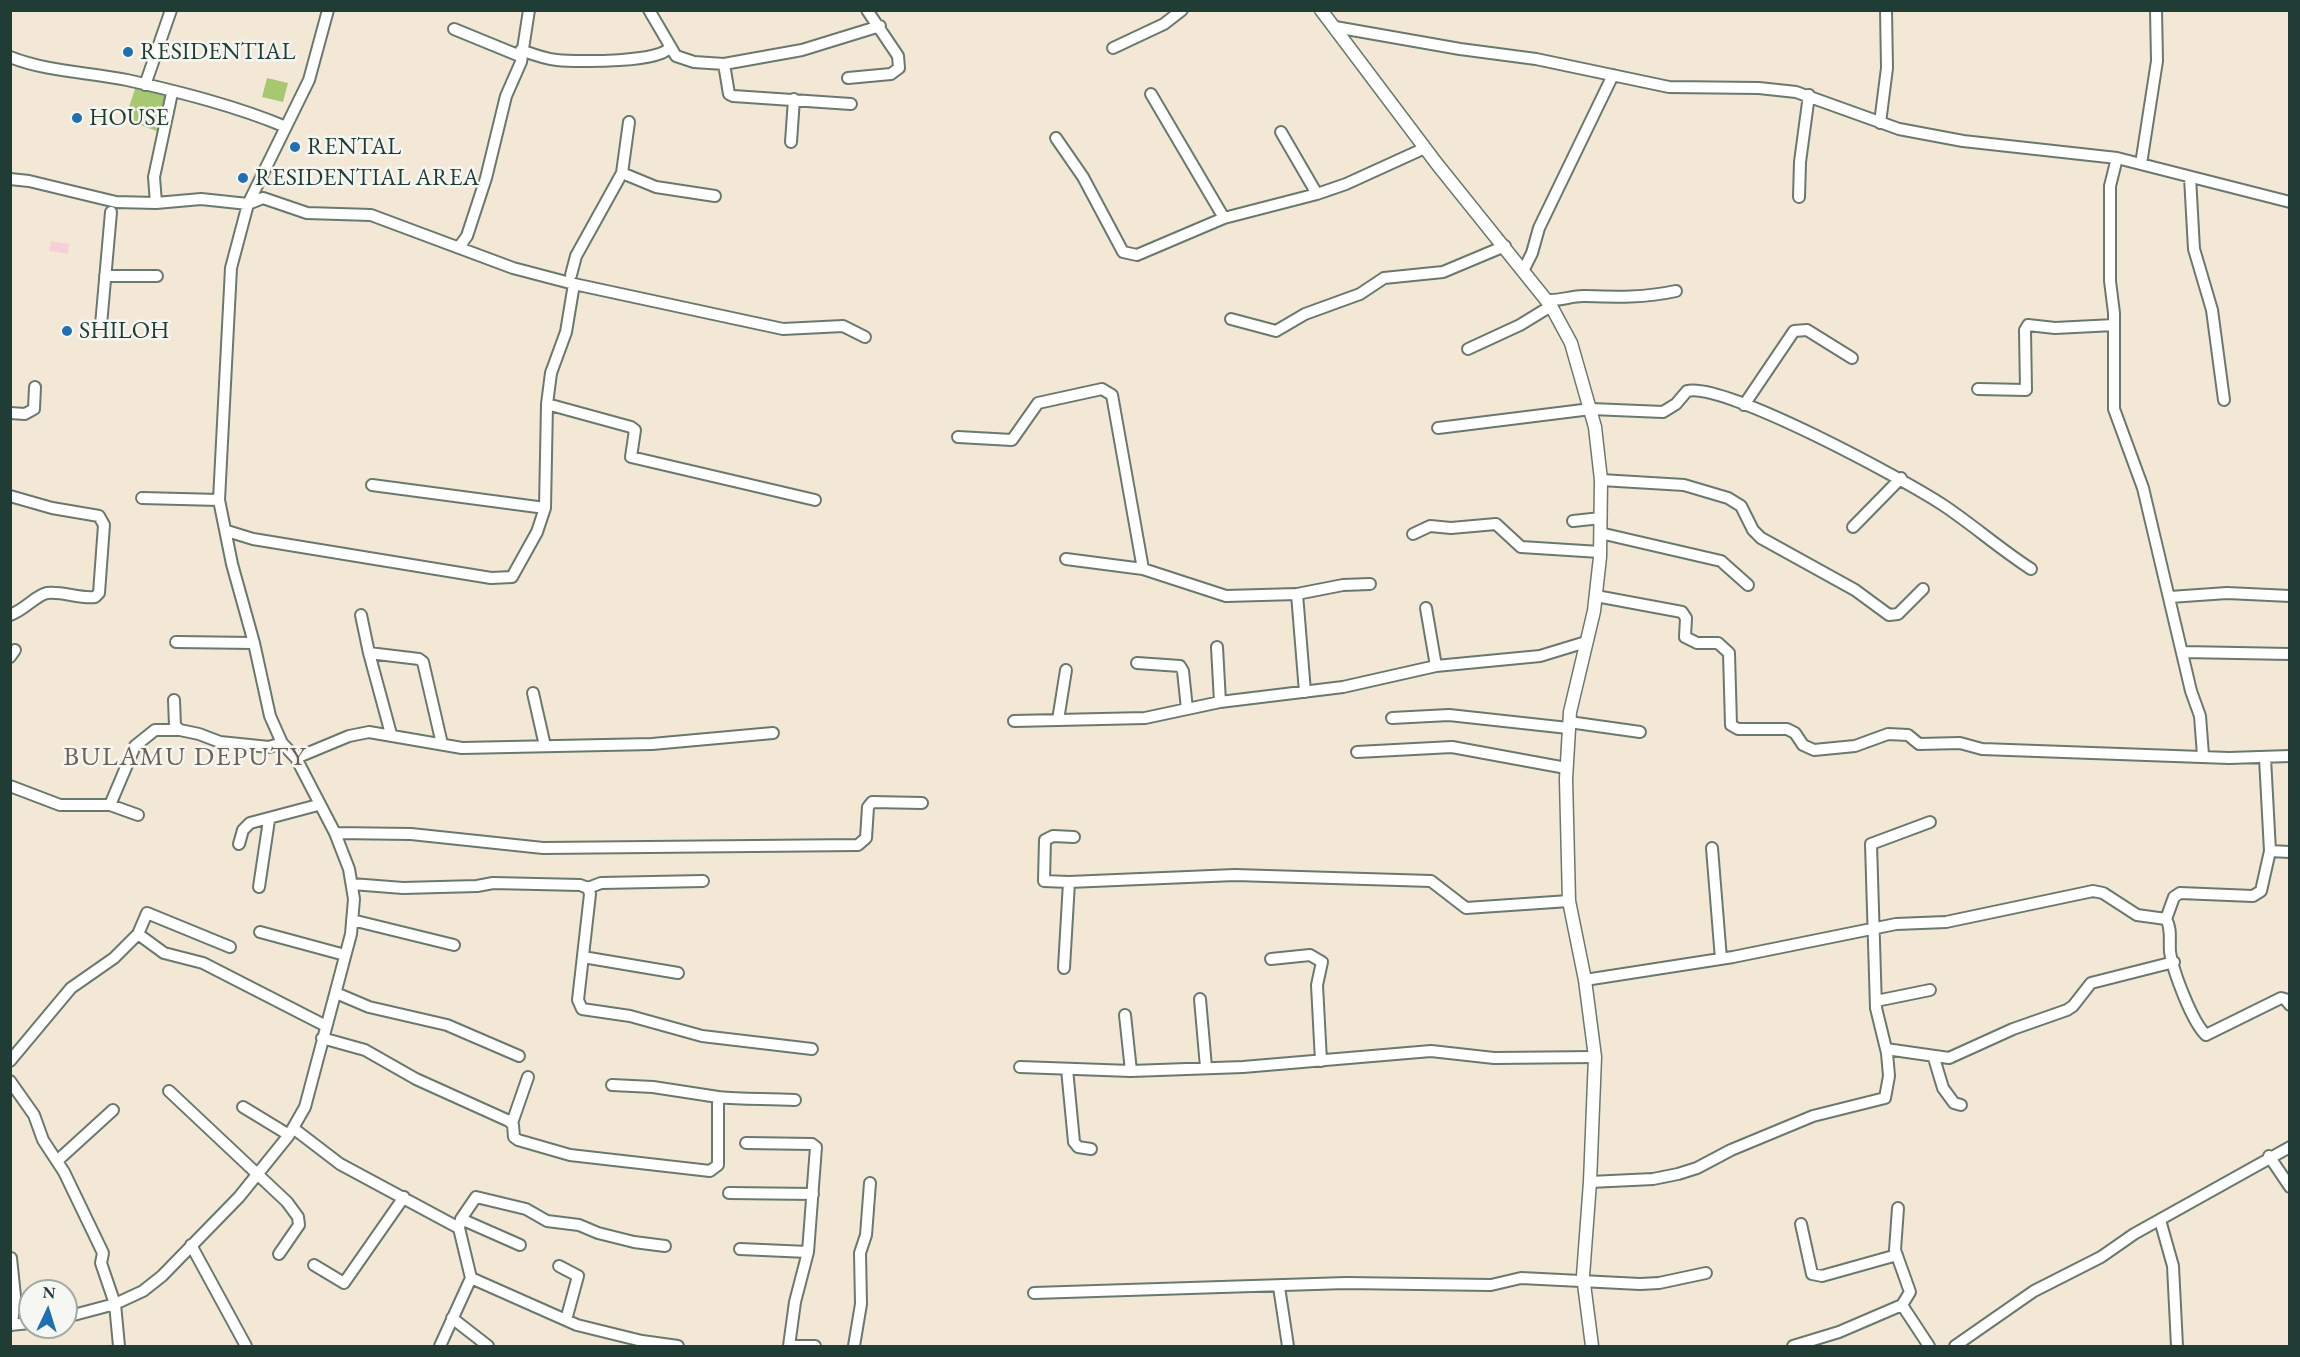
<!DOCTYPE html>
<html>
<head>
<meta charset="utf-8">
<style>
  body { margin:0 }
  #map { position:relative; width:2300px; height:1357px; overflow:hidden; background:#f3e8d6; font-family:"EB Garamond",serif }
  canvas { display:block }
  .frame { position:absolute; inset:0; border:12px solid #1f3d34; pointer-events:none }
  .north { position:absolute; left:18px; top:1279px; width:60px; height:60px; box-sizing:border-box; background:#f6f6f2; border:2px solid #a0aca6; border-radius:50%; rotate:4deg; font-size:16px; font-weight:700; line-height:24px; text-align:center; color:#1f3d34 }
  .north::after { content:''; display:block; margin:auto; width:21px; height:27px; background:#1f6fb2; clip-path:polygon(50% 0,100% 100%,50% 72%,0 100%) }
</style>
</head>
<body>
<div id="map">
<canvas width="2300" height="1357"></canvas>
<div class="frame"></div>
<div class="north">N</div>
</div>
<script>
const g = document.querySelector('canvas').getContext('2d');
g.lineJoin = 'round';
function fillPath(path, color) { g.fillStyle = color; g.fill(path, 'evenodd'); }
function strokePath(path, color, width, dash) { g.strokeStyle = color; g.lineWidth = width; g.lineCap = dash ? 'butt' : 'round'; g.setLineDash(dash || []); g.stroke(path); }
function drawText(font, color, halo, rows, align = 'center') {
  g.font = font + ' "EB Garamond",serif'; g.lineWidth = 5; g.setLineDash([]); g.textBaseline = 'middle'; g.strokeStyle = halo; g.fillStyle = color; for (const [text, x, y, turn = 0] of rows) {
    g.save(); g.translate(x, y); g.rotate((+turn || 0) * Math.PI / 180); g.textAlign = isNaN(turn) ? turn : align; if (halo) g.strokeText(text, 0, 0); g.fillText(text, 0, 0); g.restore();
  }
}
const built = new Path2D(`
  M51,241L69,244L68,254L49,251Z`);
const green = new Path2D(`
  M267,78L288,83L283,102L262,97Z
  M136,86L168,97L159,132L125,119Z`);
const minor = new Path2D(`
  M649,10L676,56L694,62L724,64L802,50L880,26
  M1335,27L1460,49L1536,59L1669,87L1759,88L1796,92L1899,129L1963,141L2117,158L2290,202
  M454,29L520,56
  M1113,48L1164,24L1182,10
  M521,50C532,54 545,59 557,60C576,62 666,63 670,46
  M10,57C48,72 88,72 127,80C180,92 236,106 286,127
  M724,64L729,94L733,96L851,104
  M848,78L891,74L899,68L898,56L867,10
  M145,85L171,10
  M1151,94L1224,218
  M1880,123L1887,68L1886,10
  M1281,132L1317,194
  M1056,138L1083,177L1123,252L1137,255L1224,218L1317,194L1346,184L1425,148
  M791,142L794,99
  M2117,158L2110,186V281L2114,313V409L2143,488L2191,691L2200,716L2203,755
  M2141,164L2157,61L2156,10
  M622,173L656,187L715,196
  M2190,177L2194,249L2212,310L2224,400
  M10,179L29,181L116,202L156,203L201,199L248,204L263,198L307,213L371,215L513,268L574,284L783,329L843,326L865,337
  M1799,197L1800,162L1809,95
  M156,203L154,177L172,93
  M459,247L467,236L486,178L506,96L521,62L529,10
  M1523,271L1532,253L1539,228L1613,75
  M571,275L576,256L622,173L629,122
  M105,276H157
  M1547,300C1560,301 1571,296 1583,296C1616,297 1644,298 1676,291
  M1231,319L1276,331L1305,314L1360,294L1384,278L1443,272L1505,246
  M101,325L111,212
  M1468,349L1520,325L1551,306
  M1978,389L2026,390L2025,330L2028,325L2055,328L2114,325
  M547,404L631,427L635,430L631,457L815,500
  M1744,405L1794,331L1807,330L1852,358
  M10,413L25,414L34,409L35,387
  M1438,428L1591,409L1663,412L1676,404L1687,391C1725,382 1905,480 1943,505C1973,525 2000,549 2031,569
  M958,437L1012,440L1038,403L1102,389L1112,395L1143,569L1226,596L1297,594L1305,692
  M1601,480L1684,485L1728,498L1741,506L1753,530L1761,538L1855,590L1889,615L1898,614L1923,589
  M372,485L545,508
  M10,496L52,508L99,516L104,525L99,593L95,597C79,599 63,591 47,593C36,595 25,610 10,615
  M142,498L219,500
  M1573,521L1601,518
  M1853,527L1901,478
  M227,531L253,539L491,578L512,577L537,532L545,508L547,404L551,373L566,332L574,284
  M1600,533L1721,561L1748,585
  M1413,534L1430,526L1451,528L1496,524L1521,547L1600,552
  M1066,559L1143,569
  M1297,594L1343,585L1370,584
  M1596,596L1682,612L1686,618L1685,637L1697,643H1718L1729,653L1731,725L1738,729H1787L1795,733L1803,745L1814,750L1855,746L1888,734L1908,735L1919,744L1960,743L1982,749L2229,758L2290,756
  M2170,597L2227,593L2290,596
  M1426,608L1436,666
  M361,615L369,653L419,659L423,662L442,744
  M176,642L254,643
  M1217,647L1220,702
  M2183,652L2290,654
  M369,653L391,734
  M10,657L15,650
  M1137,663L1180,666L1183,671L1187,709
  M533,693L545,746
  M174,700L175,726L180,730L199,734L220,742L269,747L282,743
  M1392,718L1449,715L1568,728
  M1058,720L1066,670
  M1014,721L1145,718L1220,702L1343,687L1436,666L1540,656L1586,642
  M1569,722L1640,732
  M1357,752L1452,747L1566,768
  M296,758L349,736L369,732L462,748L652,744L773,733
  M10,786L60,805H110L138,815
  M110,805L135,746L155,730H180
  M335,833L411,834L543,848L858,845L866,838L868,807L872,802L922,803
  M239,844L243,830L250,823L318,805
  M1712,848L1721,959
  M2270,851L2290,852
  M1069,882L1044,881L1045,840L1053,836L1074,837
  M352,884L403,888L477,886L493,883L580,885L588,888
  M259,887L269,820
  M588,888L590,894L578,1000L582,1009L630,1016L702,1036L812,1049
  M588,888L601,883L703,881
  M2166,919L2174,897L2180,893L2253,896L2261,891L2270,851L2265,758
  M352,920L454,945
  M260,932L345,955
  M138,934L164,953L203,963L326,1026
  M583,957L678,973
  M1271,959L1310,955L1322,962L1317,985L1321,1061
  M1064,968L1069,882L1235,875L1431,881L1466,908L1569,901
  M1585,980L1733,957L1896,924L1946,922L2093,891L2103,893L2137,915L2166,919C2172,929 2169,940 2170,952C2173,971 2192,1022 2206,1035L2281,998L2285,999L2290,1005
  M336,993L369,1007L447,1025L519,1056
  M1200,999L1206,1067
  M1876,1001L1930,990
  M1125,1015L1131,1071
  M322,1038L365,1050L416,1079L509,1121L513,1125L514,1137L518,1140L570,1155L710,1171L718,1165V1097C744,1100 769,1098 795,1100
  M1886,1049L1949,1058L2013,1029L2067,1010L2073,1006L2091,983L2174,962
  M1934,1058L1943,1088L1954,1103L1961,1105
  M10,1061L71,988L114,958L138,934L147,913L230,947
  M1020,1067L1131,1071L1243,1067L1431,1051L1494,1058L1595,1057
  M1067,1069L1074,1142L1078,1147L1091,1149
  M10,1081L34,1115L43,1140L64,1172L103,1253L101,1263L115,1304L119,1346
  M612,1085L653,1087L718,1097
  M169,1091L287,1202L298,1217L299,1225L279,1254
  M243,1107L289,1135
  M512,1123L528,1077
  M293,1128L340,1164L459,1228
  M746,1143L812,1144L816,1147L808,1252
  M2269,1156L2290,1187
  M57,1161L113,1110
  M1590,1182L1653,1179L1678,1174L1697,1168L1731,1150L1813,1116L1885,1098L1889,1076L1887,1053L1876,1008L1871,844L1930,822
  M729,1193L813,1194
  M1898,1208L1895,1250L1910,1292L1902,1305
  M461,1219L520,1245
  M2160,1220L2173,1266L2177,1346
  M1801,1224L1812,1274L1822,1276L1897,1255
  M191,1245L246,1346
  M665,1246L634,1242L598,1233L579,1225L547,1221L526,1209L476,1197L461,1219L459,1228L471,1278L577,1325L642,1341L678,1346
  M740,1249L808,1252L795,1302L789,1346
  M11,1258L15,1296L12,1325
  M314,1265L344,1283L404,1197
  M559,1266L578,1276L566,1320
  M1279,1287L1288,1346
  M1034,1293L1346,1283L1491,1285L1521,1278L1640,1284L1659,1283L1706,1273
  M66,1317L115,1304L143,1291L162,1276L239,1197L289,1135L305,1107L351,934L354,899L349,869L335,833L296,758L282,743L270,716L254,643L232,564L219,500L231,268L248,204L309,80L328,10
  M452,1318L488,1346
  M10,1325L30,1323
  M440,1346L471,1278
  M792,1346H815
  M854,1346L861,1304L860,1253L866,1235L870,1183
  M1793,1346L1839,1332L1902,1305L1929,1346
  M1955,1346L2034,1291L2101,1257L2134,1234L2290,1147`);
const tertiary = new Path2D(`
  M1321,10L1437,164L1551,306L1571,343L1595,427L1601,480L1600,557L1594,611L1570,712L1566,779L1569,901L1585,980L1595,1057L1590,1182L1583,1276L1592,1346`);
const markers = [
  [128,52,6,"#1f6fb2"],
  [77,118,6,"#1f6fb2"],
  [295,147,6,"#1f6fb2"],
  [243,178,6,"#1f6fb2"],
  [67,331,6,"#1f6fb2"]
];
const poiNames = [
  ["RESIDENTIAL",140,52],
  ["HOUSE",89,118],
  ["RENTAL",307,147],
  ["RESIDENTIAL AREA",255,178],
  ["SHILOH",79,331]
];
const quarterNames = [
  ["BULAMU DEPUTY",185,758]
];
fillPath(built, '#f6cfd8');
fillPath(green, '#a7c871');
strokePath(minor, '#69796d', 14);
strokePath(tertiary, '#69796d', 15);
strokePath(minor, '#fff', 10);
strokePath(tertiary, '#fff', 12);
for (const [x, y, r, color] of markers) { const dot = new Path2D(); dot.arc(x, y, r, 0, 2 * Math.PI); g.fillStyle = color; g.fill(dot); strokePath(dot, '#f6f6f2', 2); }
drawText('24px', '#1f3d34', '#f6f6f2', poiNames, 'left');
g.letterSpacing = '1.5px';
drawText('27px', '#6b6156', '#f6f6f2', quarterNames);
g.letterSpacing = '0px';
</script>
</body>
</html>
